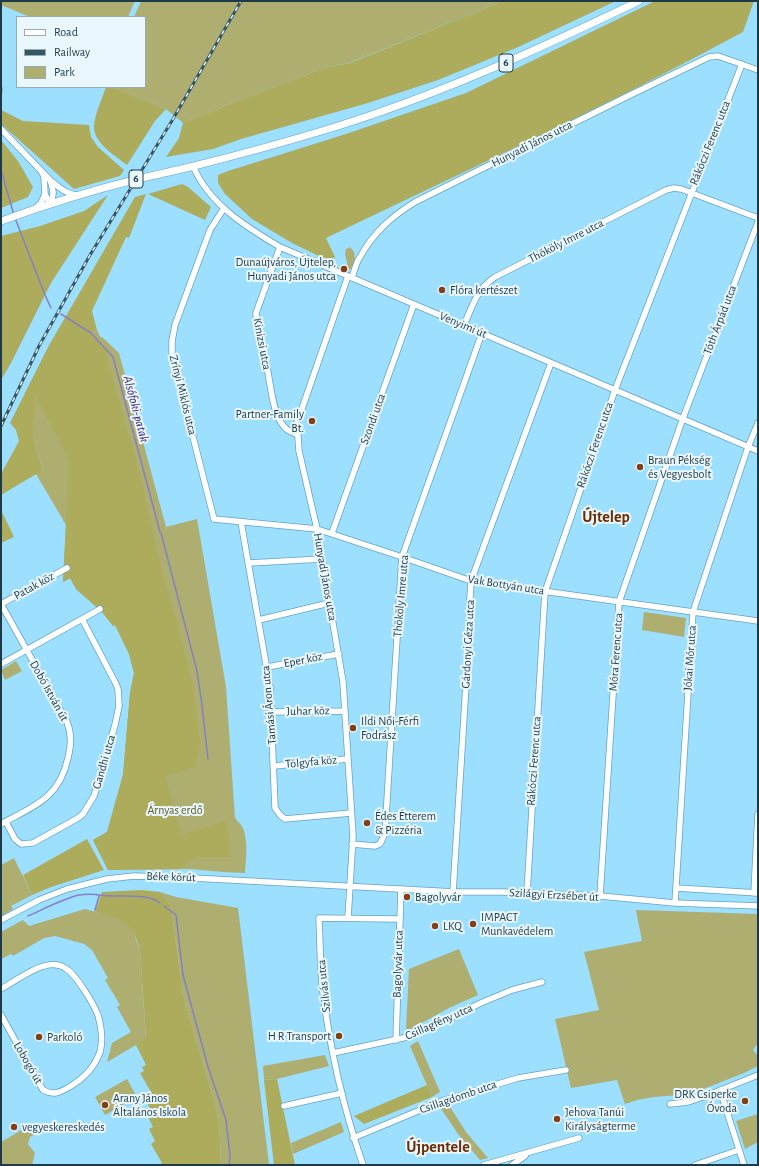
<!DOCTYPE html>
<html>
<head>
<meta charset="utf-8">
<style>
  body { margin:0 }
  #map { position:relative; width:759px; height:1166px; overflow:hidden; background:#9cdffe; font-family:"Alegreya Sans",sans-serif }
  canvas { display:block }
  .frame { position:absolute; inset:0; border:2px solid #1e3a46; pointer-events:none }
  .legend { position:absolute; left:16px; top:16px; width:130px; height:72px; box-sizing:border-box; background:#eaf7fd; border:1px solid #98abb4; margin:0; padding:5px 7px; list-style:none; font-size:12px; color:#1e3a46 }
  .legend li { display:flex; align-items:center; gap:8px; height:20px }
  .legend b { width:20px; border:1px solid #98abb4 }
</style>
</head>
<body>
<div id="map">
<canvas width="759" height="1166"></canvas>
<div class="frame"></div>
<ul class="legend">
<li><b style="height:5px;background:#fff"></b>Road</li>
<li><b style="height:5px;background:#345766"></b>Railway</li>
<li><b style="height:11px;background:#aeae71"></b>Park</li>
</ul>
</div>
<script>
const g = document.querySelector('canvas').getContext('2d');
g.lineJoin = 'round';
function fillPath(path, color) { g.fillStyle = color; g.fill(path, 'evenodd'); }
function strokePath(path, color, width, dash) { g.strokeStyle = color; g.lineWidth = width; g.lineCap = dash ? 'butt' : 'round'; g.setLineDash(dash || []); g.stroke(path); }
function drawText(font, color, halo, rows, align = 'center') {
  g.font = font + ' "Alegreya Sans",sans-serif'; g.lineWidth = 4; g.setLineDash([]); g.textBaseline = 'middle'; g.strokeStyle = halo; g.fillStyle = color; for (const [text, x, y, turn = 0] of rows) {
    g.save(); g.translate(x, y); g.rotate((+turn || 0) * Math.PI / 180); g.textAlign = isNaN(turn) ? turn : align; if (halo) g.strokeText(text, 0, 0); g.fillText(text, 0, 0); g.restore();
  }
}
const green = new Path2D(`
  M1,1H135L128,17H30L1,5Z
  M141,1H503L349,63L324,68L237,101L183,123L166,109L112,87H145V17H134Z
  M350,247L354,252C355,259 356,266 349,270L345,254L346,249Z
  M97,330L101,338L102,337L119,353L166,527L197,519L226,687L235,818C237,821 240,823 241,825C249,836 246,860 245,873L223,872L190,869L108,870L93,840L107,832L123,775L130,693L134,673L129,654L115,625L113,626L102,612L76,589L70,578L63,582L66,525L36,474L43,469L33,436L34,393L90,334Z
  M644,612L686,618L684,637L642,630Z
  M16,661L22,671L5,680L1,670Z
  M14,858L32,895L11,906L13,909L1,916V865Z
  M160,892L176,897L238,908L269,1165H221L220,1138L217,1111L183,995L171,905Z
  M85,909L114,917L128,924L134,933L140,951L146,1038L136,1045L107,1062L112,1043L131,1032L117,1007L120,1005L105,980L108,978L92,950L84,944L55,936L44,938L13,956L11,954L1,959V932L23,920L29,926Z
  M636,910L758,914V1043L753,1050L758,1056V1066L744,1073L691,1094L654,1097L637,1100L625,1104L617,1080L571,1088L555,1019L599,1010L584,952L642,941Z
  M459,949L478,995L449,1008L411,1029H406L409,969Z
  M418,1041L440,1092L432,1097L410,1046Z
  M325,1055L329,1066L277,1079L264,1080L263,1066Z
  M127,1079L137,1097L105,1115L95,1097Z
  M448,1104L466,1132L488,1158L480,1160L458,1134L440,1107Z
  M758,1114V1142L745,1149L736,1121Z
  M341,1122L344,1132L293,1154L291,1143Z
  M32,1124L37,1133L30,1137L28,1144L35,1153L32,1165H1V1142Z`);
const forest = new Path2D(`
  M503,1H616L516,48L438,80L368,103L241,139L213,149L166,157L179,138L183,123L237,101L324,68L350,63Z
  M655,1H754L743,32C607,106 465,171 326,238L335,257L331,262L292,243L252,219L225,194L218,183V175L228,171L346,134L466,93Z
  M106,87H112L166,109L155,121L127,165C116,156 93,143 94,126C95,113 102,99 106,87Z
  M1,110L23,121L89,125L91,137L98,147L124,170L120,176L74,189L1,124Z
  M1,140L18,161L33,187L28,197L1,208Z
  M182,184L188,187L211,207L205,220L148,194Z
  M146,194L129,238L126,237L92,311L97,330L90,334L104,347L143,485L146,502L163,577L177,623L193,686L200,743L195,767L165,776L181,835L227,821L230,857H195L179,869L108,870L93,840L107,832L123,775L130,693L134,673L129,654L115,625L113,626L102,612L76,589L70,578L63,582L69,460L35,394L33,436L43,470L1,495V474L19,441L16,430L10,423L48,347L135,197Z
  M108,195L51,283L11,363L1,380V236L40,226L84,211Z
  M1,510L14,537L1,543Z
  M87,839L104,870L51,887L32,895L23,875Z
  M141,890L160,892L171,905L183,995L217,1111L220,1138L221,1165H159L162,1163L151,1144L155,1141L149,1129L153,1127L148,1117L153,1114L146,1100L149,1098L147,1094L151,1092L140,1073L144,1071L142,1067L146,1065L136,1045L146,1037L140,951C134,922 121,919 95,912L102,892Z
  M277,1079L295,1165H274L264,1080Z
  M427,1085L432,1097L364,1124L354,1116Z`);
const stream = new Path2D(`
  M1,84L2,90L1,95
  M1,170L14,215
  M15,218L45,295L51,308
  M61,314L91,333L113,357L160,532
  M161,533L197,671L202,705L208,759
  M164,906L176,915L183,975L208,1067L226,1120L230,1156L229,1165
  M95,910L99,896
  M28,916C44,909 62,899 79,895C87,894 93,894 100,895C116,898 147,892 160,903`);
const minor = new Path2D(`
  M1,129L50,180C53,189 55,195 50,204
  M193,166C209,204 246,227 280,247L758,451
  M42,173L44,176L45,194L50,204
  M51,181C59,187 66,194 76,195
  M36,208L41,203L45,194
  M224,208L210,230L175,325L172,341V355L214,519L317,529L402,557L471,581L758,621
  M280,247L256,313C256,332 263,349 267,367C270,382 273,413 282,424C286,430 290,432 297,434
  M348,276L297,423L299,451L317,529L343,682L353,836L348,918
  M352,278C354,271 356,263 360,257C374,232 391,217 415,202L628,96L709,57L718,56L758,70
  M464,325C473,305 476,290 495,277L666,190L674,188L681,189L758,218
  M241,522L270,687L275,808L280,815L285,819L351,813
  M332,533L414,304
  M249,563L322,559
  M259,620L329,603
  M1,664L100,609
  M267,667L339,654
  M271,712L344,711
  M274,766L347,759
  M6,822L15,839L21,844L33,843L78,818L83,814L94,796L115,725L119,706L118,689L115,682L82,619
  M1,824C34,806 59,799 68,758C71,745 72,735 67,722L1,604L67,568
  M352,844L375,846L380,844L385,833L402,557L482,333
  M676,888L758,893
  M453,892L470,621L469,615L471,581L551,363
  M527,893L545,592L615,390L742,64
  M754,893L758,814
  M600,896L619,602L683,418L758,222
  M675,903L693,612L748,447L758,423
  M1,920L39,900L67,889L107,879L134,876L193,878L455,892H501L600,896L675,903L758,906
  M1,989C10,984 35,967 44,966C51,964 59,964 65,968C76,974 93,1003 98,1015C101,1026 103,1041 100,1052C94,1068 85,1077 71,1086C61,1092 54,1096 43,1090L1,1015
  M396,1040L401,889
  M333,1053L412,1036L483,1002L512,990L542,982
  M720,1090L744,1165
  M670,1104L688,1102L706,1096L758,1075
  M284,1106L342,1093
  M353,1138L442,1101L518,1078L566,1070
  M363,1165C343,1107 329,1046 322,984C320,962 320,940 319,918L399,919
  M484,1165L579,1138
  M512,1165L525,1156
  M695,1165L739,1150`);
const major = new Path2D(`
  M1,221C45,205 89,191 134,180C154,175 174,171 194,166C238,155 282,143 325,130C434,97 537,50 639,1`);
const rail = new Path2D(`
  M1,426L39,346L90,255L173,119L241,1`);
const markers = [
  [344,269,4,"#844015"],
  [442,290,4,"#844015"],
  [312,421,4,"#844015"],
  [640,467,4,"#844015"],
  [353,728,4,"#844015"],
  [367,823,4,"#844015"],
  [407,897,4,"#844015"],
  [473,924,4,"#844015"],
  [435,926,4,"#844015"],
  [339,1036,4,"#844015"],
  [39,1037,4,"#844015"],
  [745,1101,4,"#844015"],
  [105,1105,4,"#844015"],
  [557,1119,4,"#844015"],
  [14,1127,4,"#844015"]
];
const shields = [
  [506,63,14],
  [136,179,14]
];
const shieldNames = [
  ["6",506,63],
  ["6",136,179]
];
const streetNames = [
  ["Rákóczi Ferenc utca",710,143,-68],
  ["Hunyadi János utca",532,144,-27],
  ["Thököly Imre utca",566,241,-27],
  ["Tóth Árpád utca",720,320,-69],
  ["Venyimi út",463,325,23],
  ["Kinizsi utca",262,344,79],
  ["Zrínyi Miklós utca",183,395,76],
  ["Szondi utca",373,419,-70],
  ["Rákóczi Ferenc utca",595,445,-71],
  ["Hunyadi János utca",325,577,80],
  ["Vak Bottyán utca",506,585,9],
  ["Patak köz",34,586,-29],
  ["Thököly Imre utca",401,596,-85],
  ["Gárdonyi Géza utca",468,644,-87],
  ["Móra Ferenc utca",616,652,-86],
  ["Jókai Mór utca",690,658,-86],
  ["Eper köz",303,660,-11],
  ["Dobó István út",49,691,61],
  ["Tamási Áron utca",269,705,-95],
  ["Juhar köz",308,711,-1],
  ["Rákóczi Ferenc utca",534,761,-86],
  ["Gandhi utca",104,762,-74],
  ["Tölgyfa köz",311,762,-5],
  ["Béke körút",171,877,2],
  ["Szilágyi Erzsébet út",554,895,3],
  ["Bagolyvár utca",398,964,-88],
  ["Szilvás utca",324,986,-96],
  ["Csillagfény utca",439,1022,-24],
  ["Lobogó út",28,1063,60],
  ["Csillagdomb utca",458,1097,-19]
];
const poiNames = [
  ["Dunaújváros, Újtelep,",336,262,"right"],
  ["Hunyadi János utca",336,276,"right"],
  ["Flóra kertészet",450,290],
  ["Partner-Family",304,414,"right"],
  ["Bt.",304,428,"right"],
  ["Braun Pékség",648,460],
  ["és Vegyesbolt",648,474],
  ["Ildi Női-Férfi",361,721],
  ["Fodrász",361,735],
  ["Édes Étterem",375,816],
  ["& Pizzéria",375,830],
  ["Bagolyvár",415,897],
  ["IMPACT",481,917],
  ["Munkavédelem",481,931],
  ["LKQ",443,926],
  ["H R Transport",331,1036,"right"],
  ["Parkoló",47,1037],
  ["DRK Csiperke",737,1094,"right"],
  ["Óvoda",737,1108,"right"],
  ["Arany János",113,1098],
  ["Általános Iskola",113,1112],
  ["Jehova Tanúi",565,1112],
  ["Királyságterme",565,1126],
  ["vegyeskereskedés",22,1127]
];
const parkNames = [
  ["Árnyas erdő",175,810]
];
const waterNames = [
  ["Alsófoki-patak",136,409,75]
];
const districtNames = [
  ["Újtelep",606,517],
  ["Újpentele",438,1147]
];
fillPath(green, '#aeae71');
fillPath(forest, '#acac5c');
strokePath(stream, '#877fc4', 1.5);
strokePath(minor, '#62a4c2', 7);
strokePath(major, '#62a4c2', 8);
strokePath(minor, '#fff', 5.5);
strokePath(major, '#fff', 7);
strokePath(rail, '#345766', 3);
strokePath(rail, '#eaf7fd', 1.5, [4.5]);
for (const [x, y, r, color] of markers) { const dot = new Path2D(); dot.arc(x, y, r, 0, 2 * Math.PI); g.fillStyle = color; g.fill(dot); strokePath(dot, '#eaf7fd', 1.5); }
for (const [x, y, w] of shields) { const box = new Path2D(); box.roundRect(x - w / 2, y - 9, w, 18, 3); g.fillStyle = '#eaf7fd'; g.fill(box); strokePath(box, '#1e3a46', 1); }
drawText('bold 11px', '#1e3a46', null, shieldNames);
drawText('12px', '#1e3a46', '#eaf7fd', streetNames);
drawText('12px', '#1e3a46', '#eaf7fd', poiNames, 'left');
drawText('12px', '#5a5a1f', '#eaf7fd', parkNames);
drawText('italic 13px', '#321c6e', '#eaf7fd', waterNames);
drawText('bold 16px', '#6b2e03', '#eaf7fd', districtNames);
</script>
</body>
</html>
